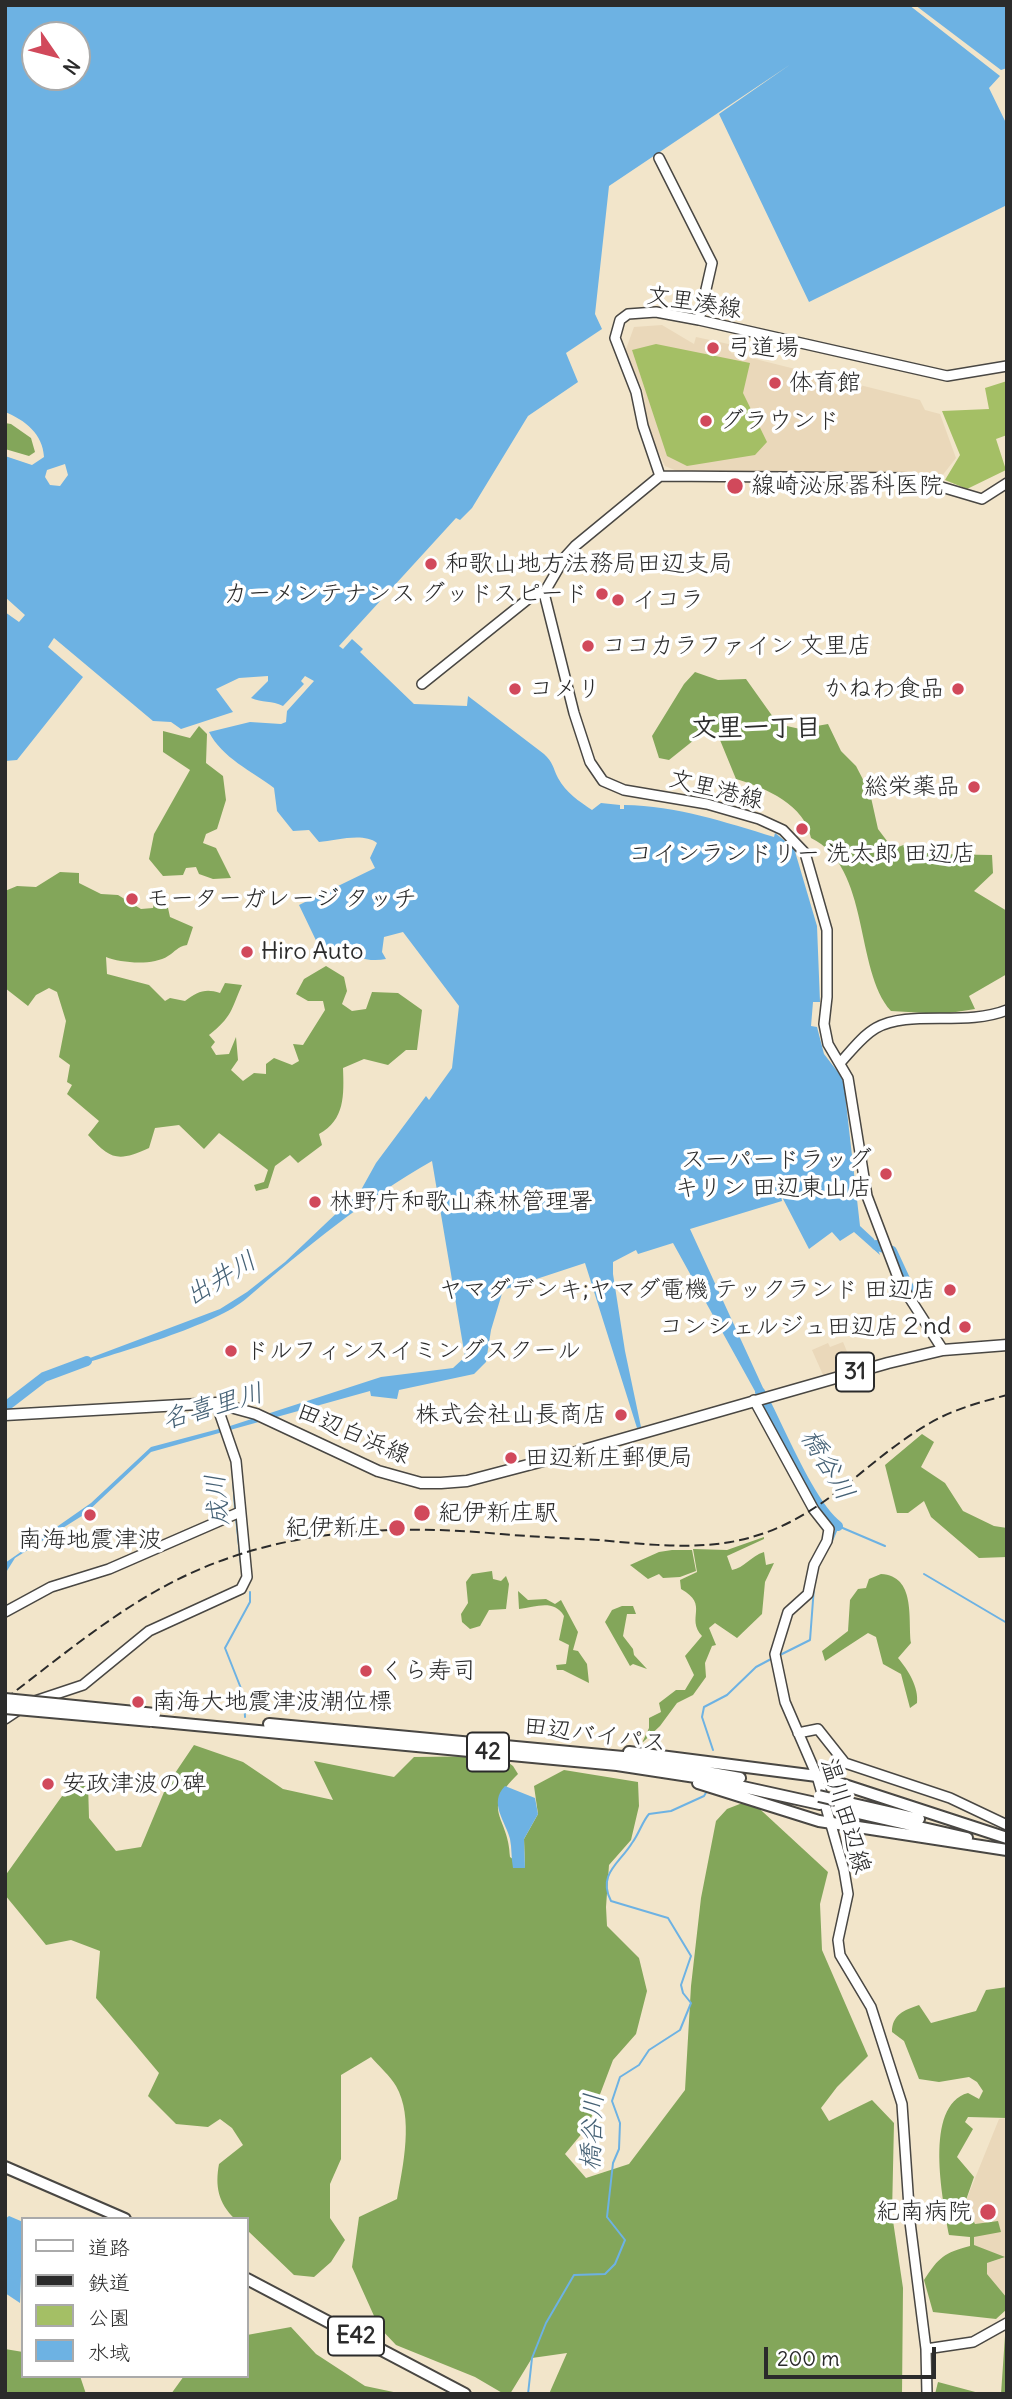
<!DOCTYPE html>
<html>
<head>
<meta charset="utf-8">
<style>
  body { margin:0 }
  #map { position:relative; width:1012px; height:2399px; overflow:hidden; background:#f2e5ca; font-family:Delius,"Klee One",sans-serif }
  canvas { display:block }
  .frame { position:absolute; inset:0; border:7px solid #2b2b2b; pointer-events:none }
  .legend { position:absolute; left:21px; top:2217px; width:228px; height:161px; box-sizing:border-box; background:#fff; border:2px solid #aaa; margin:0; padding:9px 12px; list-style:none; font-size:21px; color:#2b2b2b }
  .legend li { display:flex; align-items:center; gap:14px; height:35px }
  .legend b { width:35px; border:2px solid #aaa }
  .north { position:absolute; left:21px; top:21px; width:70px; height:70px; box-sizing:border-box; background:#fff; border:2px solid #aaa; border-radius:50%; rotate:125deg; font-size:19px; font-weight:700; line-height:28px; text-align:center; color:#2b2b2b }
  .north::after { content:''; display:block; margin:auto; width:24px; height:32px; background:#d1495b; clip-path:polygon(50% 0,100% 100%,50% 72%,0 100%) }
  .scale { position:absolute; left:764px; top:2347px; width:172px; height:32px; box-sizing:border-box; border:4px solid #2b2b2b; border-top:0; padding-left:9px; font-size:21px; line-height:24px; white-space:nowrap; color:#2b2b2b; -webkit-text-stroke:5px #fff; paint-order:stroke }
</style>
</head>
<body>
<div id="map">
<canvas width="1012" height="2399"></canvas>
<div class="frame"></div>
<ul class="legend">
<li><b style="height:9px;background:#fff"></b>道路</li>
<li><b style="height:9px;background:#2b2b2b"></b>鉄道</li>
<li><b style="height:19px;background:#a4bf65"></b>公園</li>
<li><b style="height:19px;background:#6db2e3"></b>水域</li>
</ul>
<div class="north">N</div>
<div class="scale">200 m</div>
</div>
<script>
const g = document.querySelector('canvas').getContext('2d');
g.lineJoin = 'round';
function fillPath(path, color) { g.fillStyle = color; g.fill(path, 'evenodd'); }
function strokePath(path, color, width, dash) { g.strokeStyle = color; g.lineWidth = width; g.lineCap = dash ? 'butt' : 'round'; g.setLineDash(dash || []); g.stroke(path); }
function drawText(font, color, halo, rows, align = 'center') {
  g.font = font + ' Delius,"Klee One",sans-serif'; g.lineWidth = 7; g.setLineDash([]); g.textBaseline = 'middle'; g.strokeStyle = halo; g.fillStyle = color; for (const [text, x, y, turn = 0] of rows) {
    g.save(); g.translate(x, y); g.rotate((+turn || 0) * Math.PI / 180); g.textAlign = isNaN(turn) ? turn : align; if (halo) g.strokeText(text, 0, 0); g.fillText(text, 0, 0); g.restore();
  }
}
const built = new Path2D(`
  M662,325L694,344L696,337L733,345L731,353L920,400L925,410L940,414L956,458L938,481L912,474L770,471L684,474L665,466L648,430L643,391L625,352L634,327Z
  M843,1342L854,1368L828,1376L823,1375L812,1350L828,1343L830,1347Z
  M1007,2118V2298L987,2274V2263L1003,2258L974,2246V2237L998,2221L975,2224L965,2203L999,2119Z`);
const green = new Path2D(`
  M656,344L750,363L743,393L767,442L755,455L687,466L667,456L632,350Z
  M1007,381V435L996,439L1006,470L967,489L945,480L960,455L942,411L989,409L985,388Z`);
const forest = new Path2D(`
  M5,423L11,424L31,438L35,452L29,456L5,449Z
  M695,672L718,680L746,679L778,724L800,729L828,724L841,751L856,766L870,793L878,829L893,849L906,844L934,854L992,855L993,873L974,891L1007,911V974L969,996L975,1009L943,1014L891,1011C854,970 871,867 811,838C805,805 766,788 736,779L720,740L704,732L669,760L659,758L652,736L684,684Z
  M199,726L207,734L206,763L223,776L226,800L217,829L206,834L203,843L216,848L231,878L213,879L199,874L196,867L186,868L183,875L163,876L149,859L154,834L190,770L163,752V731L190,738Z
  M60,872L79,873V883L101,894L118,895L141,909L153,908L155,898L168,908L170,917L193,927L187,945C177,947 176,951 168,956C153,966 121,963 106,957L107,974L149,985L165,1001L170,998L185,1001C197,992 205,988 220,993L225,983L242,985C231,1010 232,1017 209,1035L215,1042L211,1047L216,1055L229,1054L236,1037L238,1060L231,1070L243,1081L254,1073L266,1074V1064L274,1058L292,1065L299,1061L293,1044L303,1045L325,1010L323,1001H308L296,994L304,979L326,966L344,977L347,991L342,1004L352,1011L366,1009L372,992L398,993L422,1010L417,1050H406L388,1065L364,1059L343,1068C344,1095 345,1120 319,1134L322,1145L298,1163L290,1155L275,1166L268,1188L256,1191L254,1185L264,1182L268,1170L219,1133L204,1149L179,1125L155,1128L149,1148C118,1162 111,1160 88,1135L99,1121L67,1094L72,1085L67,1082L70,1065L59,1057L66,1021L57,992L49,988L36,995L28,1006L5,988V891L17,886L36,887Z
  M922,1434L934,1442L921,1467L945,1483L963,1511L994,1526L1007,1528V1557L979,1558L931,1517L924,1501L908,1513H897L885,1465Z
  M764,1537V1539L727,1556L732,1570C744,1568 751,1556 764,1552L766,1565L774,1563L765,1582L762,1614L737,1638L715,1623L709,1628L716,1645L712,1646L705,1663L706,1677L693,1695L677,1703L660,1726L642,1743L649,1728V1718L661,1712L659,1703L676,1690H685L694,1675L685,1656L702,1636C685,1618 710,1605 681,1589L680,1580L697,1572L693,1549L727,1550Z
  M672,1550H692L696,1571L680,1577L663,1578L659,1574L648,1579L630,1565L659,1552Z
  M492,1571L493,1579L501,1581L506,1576L509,1584L506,1609L489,1610L480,1626L470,1629L462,1622L461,1614L468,1603L466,1582L472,1574Z
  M881,1574C916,1576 908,1618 911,1643L898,1658C908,1670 919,1687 917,1703L910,1708L901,1674L883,1664L876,1637L868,1633L825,1661L822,1651L848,1631L850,1600L858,1589L866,1588L869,1579Z
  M518,1591L528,1600L546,1599L555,1604L561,1600L578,1632L573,1650L578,1651L587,1664L589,1683L563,1670H557L556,1665L566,1664L569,1645L559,1640L564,1616C554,1599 536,1607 519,1609Z
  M622,1606H633L636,1614H627L623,1636L633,1649L634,1655L647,1669L633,1664L630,1666L605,1622L612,1610Z
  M194,1745L243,1762L283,1789L333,1800L314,1761L394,1777L414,1757L500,1756L513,1766L518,1774C479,1812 509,1815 510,1857L525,1868L524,1839L538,1814L534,1786L564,1770L638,1782L639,1806L631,1840L609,1865L606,1907L607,1926L639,1958L647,1991L636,2034L613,2060L588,2126L565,2154L586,2178L629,2164L685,2090L691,1986L701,1898L716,1821L727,1809L750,1800L828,1872L820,1904L822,1950L868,2056L837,2087L821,2108L829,2121L872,2100L894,2123L892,2214L903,2288L902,2394H549L567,2353L532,2358L510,2394H504L475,2377L396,2345L379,2327L352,2267L359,2217L397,2199C403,2166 414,2117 396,2086C390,2076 379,2066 371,2057L341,2075V2159L330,2184V2218L345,2240L331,2262L314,2277L294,2275L247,2230V2219H235C218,2203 215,2186 219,2164L243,2145L232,2128L220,2119L208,2127L176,2124L148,2096L159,2073L96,1998L100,1951L71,1940L46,1945L5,1895V1876L77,1775L88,1783L89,1818L116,1851L141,1847L167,1785Z
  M1007,1987V2118L968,2117L965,2122L973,2129L957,2157L974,2177L965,2203L975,2224L998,2221L1001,2232L974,2237V2245L1005,2257L987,2263V2274L1007,2298V2309L996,2319L933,2312L924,2280C939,2257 944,2253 970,2246V2237L949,2235C943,2201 923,2105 968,2093L979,2099L983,2091L977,2082L969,2077L939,2082L919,2079L904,2041L892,2032C892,2015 904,2010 919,2005L931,2023L976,2011L986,1990Z
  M291,2327L316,2354L365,2386L403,2394H171L184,2376H247V2335Z
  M1007,2334V2394H1001L1005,2336Z
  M5,2349L23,2352V2376H80L86,2394H5Z
  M938,2382L979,2393L980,2394H935Z`);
const water = new Path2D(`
  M5,5H909L1000,76L989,88L1007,125V205L809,302L719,114L791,64L609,186L595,314L602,329L566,353L578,382L528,416L472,508L460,520L456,518L339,646L343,649L352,639L363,649L360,652L414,704L467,706L468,696L544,754C553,762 553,768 558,778C566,793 579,801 592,810L601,803L620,805V809H624V805C677,806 725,822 774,837L775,833L794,848L817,926L820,1002H813L811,1026L817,1027L824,1054L841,1076L844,1085L860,1226L874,1239L880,1255L854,1232L840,1241L832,1232L809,1249L781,1195L782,1201L690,1229L764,1390L756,1393L673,1243L638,1254L636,1250L613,1262V1274L625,1351L641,1427L637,1428L585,1263L503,1290L491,1330L486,1362L474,1374L399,1390L397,1399L371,1396L370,1391L151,1452L85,1514L15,1558L5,1574V1563L91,1503L151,1447L230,1426L381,1377L453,1368L465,1357L432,1161C365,1199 305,1248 247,1298C217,1325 116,1353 74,1367V1364L220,1309L247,1292L285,1262L361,1190L376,1163L426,1096L429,1100L452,1068L459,1006L403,932L384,937L382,952L386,959C372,962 352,959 346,947L333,957L323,955L299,905L375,868L370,858L377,843C363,832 335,841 319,842L309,830L293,831L277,811L274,788C252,771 222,758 209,732L250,722L281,724L286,722L287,711L314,681L305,676L301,681L304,684L283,706C272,700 262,703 251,698L268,681V676L239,678L216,689L233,712L181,729L171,722L153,721L54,638L48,647L83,677L17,760L5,761V612L19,622L25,615L5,597V456L32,465L44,457C43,434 25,420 5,412ZM35,35H77V77H35ZM65,464L68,475L60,486L50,485L45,477L47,470Z
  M915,5H1007V68L1001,70Z
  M505,1786L535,1798L538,1814L524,1839L525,1868H513C511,1858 512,1848 510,1839C506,1822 488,1803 505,1786Z
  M9,2216L23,2222L20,2303L5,2293V2219Z`);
const stream = new Path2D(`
  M232,1462L235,1509
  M236,1518L241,1564
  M831,1543L838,1526L885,1546
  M924,1574L1007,1623
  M778,1656L810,1640L814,1587
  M245,1717L244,1696L225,1648L250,1602V1592
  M713,1750L702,1717L704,1707L727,1695L756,1667L773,1658
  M528,2394L532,2358L546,2323L574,2275L605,2274L615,2264L625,2240L607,2217L613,2163L619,2149L620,2123L612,2101L620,2077L639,2065L649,2050L680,2030L691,2003L683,1993L681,1985L691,1956L668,1918L611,1901C597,1874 620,1863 632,1843C639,1834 642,1822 649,1814L671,1811L704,1796L707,1791`);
const river = new Path2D(`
  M876,1245L892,1251L912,1294
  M760,1392C778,1425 810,1506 838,1526
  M5,1407L44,1377L87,1361`);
const secondary = new Path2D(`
  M659,158L712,263L699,320
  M660,476L911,478L982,499L1007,483
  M544,593L574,713L590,762L603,781L624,790L707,804L759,819L783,830L805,853L827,930V997L824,1024L828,1044L848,1078L867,1196L900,1283L943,1350
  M544,593L565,557L575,546L660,476L643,426L636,392L615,338L620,320L628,314L656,312L699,320L947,376L1007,366
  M422,684L533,595L544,593
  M840,1063C851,1051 862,1036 876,1028C909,1009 965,1027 1007,1010
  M754,1400L814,1510L829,1529L827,1541L814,1565L808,1594L788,1612L775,1654L785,1702L817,1776L844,1870L848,1894L838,1940L840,1955L871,2007L902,2104L910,2222L926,2349L927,2394
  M5,1612L51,1587L109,1569L240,1512
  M32,1702L83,1685L149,1631L241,1589L247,1577L236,1461L216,1403
  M5,1719L20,1709
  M798,1733L818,1729L845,1763L950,1798L1007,1825
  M926,2349L973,2342L1007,2323`);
const primary = new Path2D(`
  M5,1415L216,1403L256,1414L378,1471L421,1483H441L467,1481L566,1455L888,1363L943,1350L1007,1345`);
const highway = new Path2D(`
  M153,1721L617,1765L702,1778L820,1804
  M269,1724L623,1757L740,1778
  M629,1752L817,1776L1007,1838
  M698,1783L819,1821L1007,1850
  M836,1800L919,1819
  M836,1808L967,1838
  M5,2167L125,2219
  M247,2279L465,2394`);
const rail = new Path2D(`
  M5,1699C54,1662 103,1621 156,1591C263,1530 381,1523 501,1534C534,1537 566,1538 599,1540C644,1544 691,1550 736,1541C822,1523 859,1464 930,1423C954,1409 981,1402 1007,1395`);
const highwayBridge = new Path2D(`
  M5,1699L155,1714
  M5,1708L151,1721
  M819,1796L836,1800`);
const markers = [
  [713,348,7,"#d1495b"],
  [775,383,7,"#d1495b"],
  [706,421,7,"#d1495b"],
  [735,486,9,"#d1495b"],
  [431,564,7,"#d1495b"],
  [602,594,7,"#d1495b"],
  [618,600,7,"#d1495b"],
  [588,646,7,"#d1495b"],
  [515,689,7,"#d1495b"],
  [958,689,7,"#d1495b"],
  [974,787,7,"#d1495b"],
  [802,829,7,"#d1495b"],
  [132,899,7,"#d1495b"],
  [247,952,7,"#d1495b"],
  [886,1174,7,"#d1495b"],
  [315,1202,7,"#d1495b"],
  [950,1290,7,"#d1495b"],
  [965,1327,7,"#d1495b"],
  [231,1351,7,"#d1495b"],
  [621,1415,7,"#d1495b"],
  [511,1458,7,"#d1495b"],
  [422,1513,9,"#d1495b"],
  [90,1515,7,"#d1495b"],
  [397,1528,9,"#d1495b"],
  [366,1671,7,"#d1495b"],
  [138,1702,7,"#d1495b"],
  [48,1784,7,"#d1495b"],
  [988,2212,9,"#d1495b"]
];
const shields = [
  [855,1372,38],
  [488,1752,42],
  [356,2336,56]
];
const shieldNames = [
  ["31",855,1372],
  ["42",488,1752],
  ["E42",356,2336]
];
const streetNames = [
  ["文里湊線",694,303,9],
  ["文里港線",716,790,14],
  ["田辺白浜線",353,1434,23],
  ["田辺バイパス",595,1735,7],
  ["温川田辺線",845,1816,73]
];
const poiNames = [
  ["弓道場",727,348],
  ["体育館",789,383],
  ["グラウンド",720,421],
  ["線崎泌尿器科医院",751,486],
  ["和歌山地方法務局田辺支局",445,564],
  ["カーメンテナンス グッドスピード",588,594,"right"],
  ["イコラ",632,600],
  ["ココカラファイン 文里店",602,646],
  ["コメリ",529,689],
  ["かねわ食品",944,689,"right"],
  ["総栄薬品",960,787,"right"],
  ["コインランドリー 洗太郎 田辺店",802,854,"center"],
  ["モーターガレージ タッチ",146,899],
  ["Hiro Auto",261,952],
  ["スーパードラッグ",872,1160,"right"],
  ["キリン 田辺東山店",872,1188,"right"],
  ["林野庁和歌山森林管理署",329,1202],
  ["ヤマダデンキ;ヤマダ電機 テックランド 田辺店",936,1290,"right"],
  ["コンシェルジュ田辺店２nd",951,1327,"right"],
  ["ドルフィンスイミングスクール",245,1351],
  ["株式会社山長商店",607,1415,"right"],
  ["田辺新庄郵便局",525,1458],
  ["紀伊新庄駅",438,1513],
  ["紀伊新庄",381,1528,"right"],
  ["南海地震津波",90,1540,"center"],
  ["くら寿司",380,1671],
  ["南海大地震津波潮位標",152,1702],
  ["安政津波の碑",62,1784],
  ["紀南病院",972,2212,"right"]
];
const neighbourhoodNames = [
  ["文里一丁目",756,729]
];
const waterNames = [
  ["出井川",221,1279,-31],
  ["名喜里川",213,1407,-16],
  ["橋谷川",827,1465,59],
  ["成川",218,1500,-95],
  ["橋谷川",593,2132,-87]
];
fillPath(built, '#ead8ba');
fillPath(green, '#a4bf65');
fillPath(forest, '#83a65a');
fillPath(water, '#6db2e3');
strokePath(stream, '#6db2e3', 2);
strokePath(river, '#6db2e3', 10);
strokePath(secondary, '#494743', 12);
strokePath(primary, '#494743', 13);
strokePath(highway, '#494743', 14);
strokePath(secondary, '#fff', 9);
strokePath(primary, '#fff', 10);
strokePath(highway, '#fff', 10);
strokePath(rail, '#2b2b2b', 2, [10, 5]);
strokePath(highwayBridge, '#494743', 14, []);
strokePath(highwayBridge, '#fff', 10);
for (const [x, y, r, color] of markers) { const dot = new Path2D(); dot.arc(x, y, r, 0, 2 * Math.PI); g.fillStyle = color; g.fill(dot); strokePath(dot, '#fff', 2.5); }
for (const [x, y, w] of shields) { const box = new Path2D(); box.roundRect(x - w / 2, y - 19.5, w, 39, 5); g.fillStyle = '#fff'; g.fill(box); strokePath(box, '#2b2b2b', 2); }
drawText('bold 23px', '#2b2b2b', null, shieldNames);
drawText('24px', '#2b2b2b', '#fff', streetNames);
drawText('24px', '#2b2b2b', '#fff', poiNames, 'left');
drawText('bold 26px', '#2b2b2b', '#fff', neighbourhoodNames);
drawText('italic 26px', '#456175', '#fff', waterNames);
</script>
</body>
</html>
